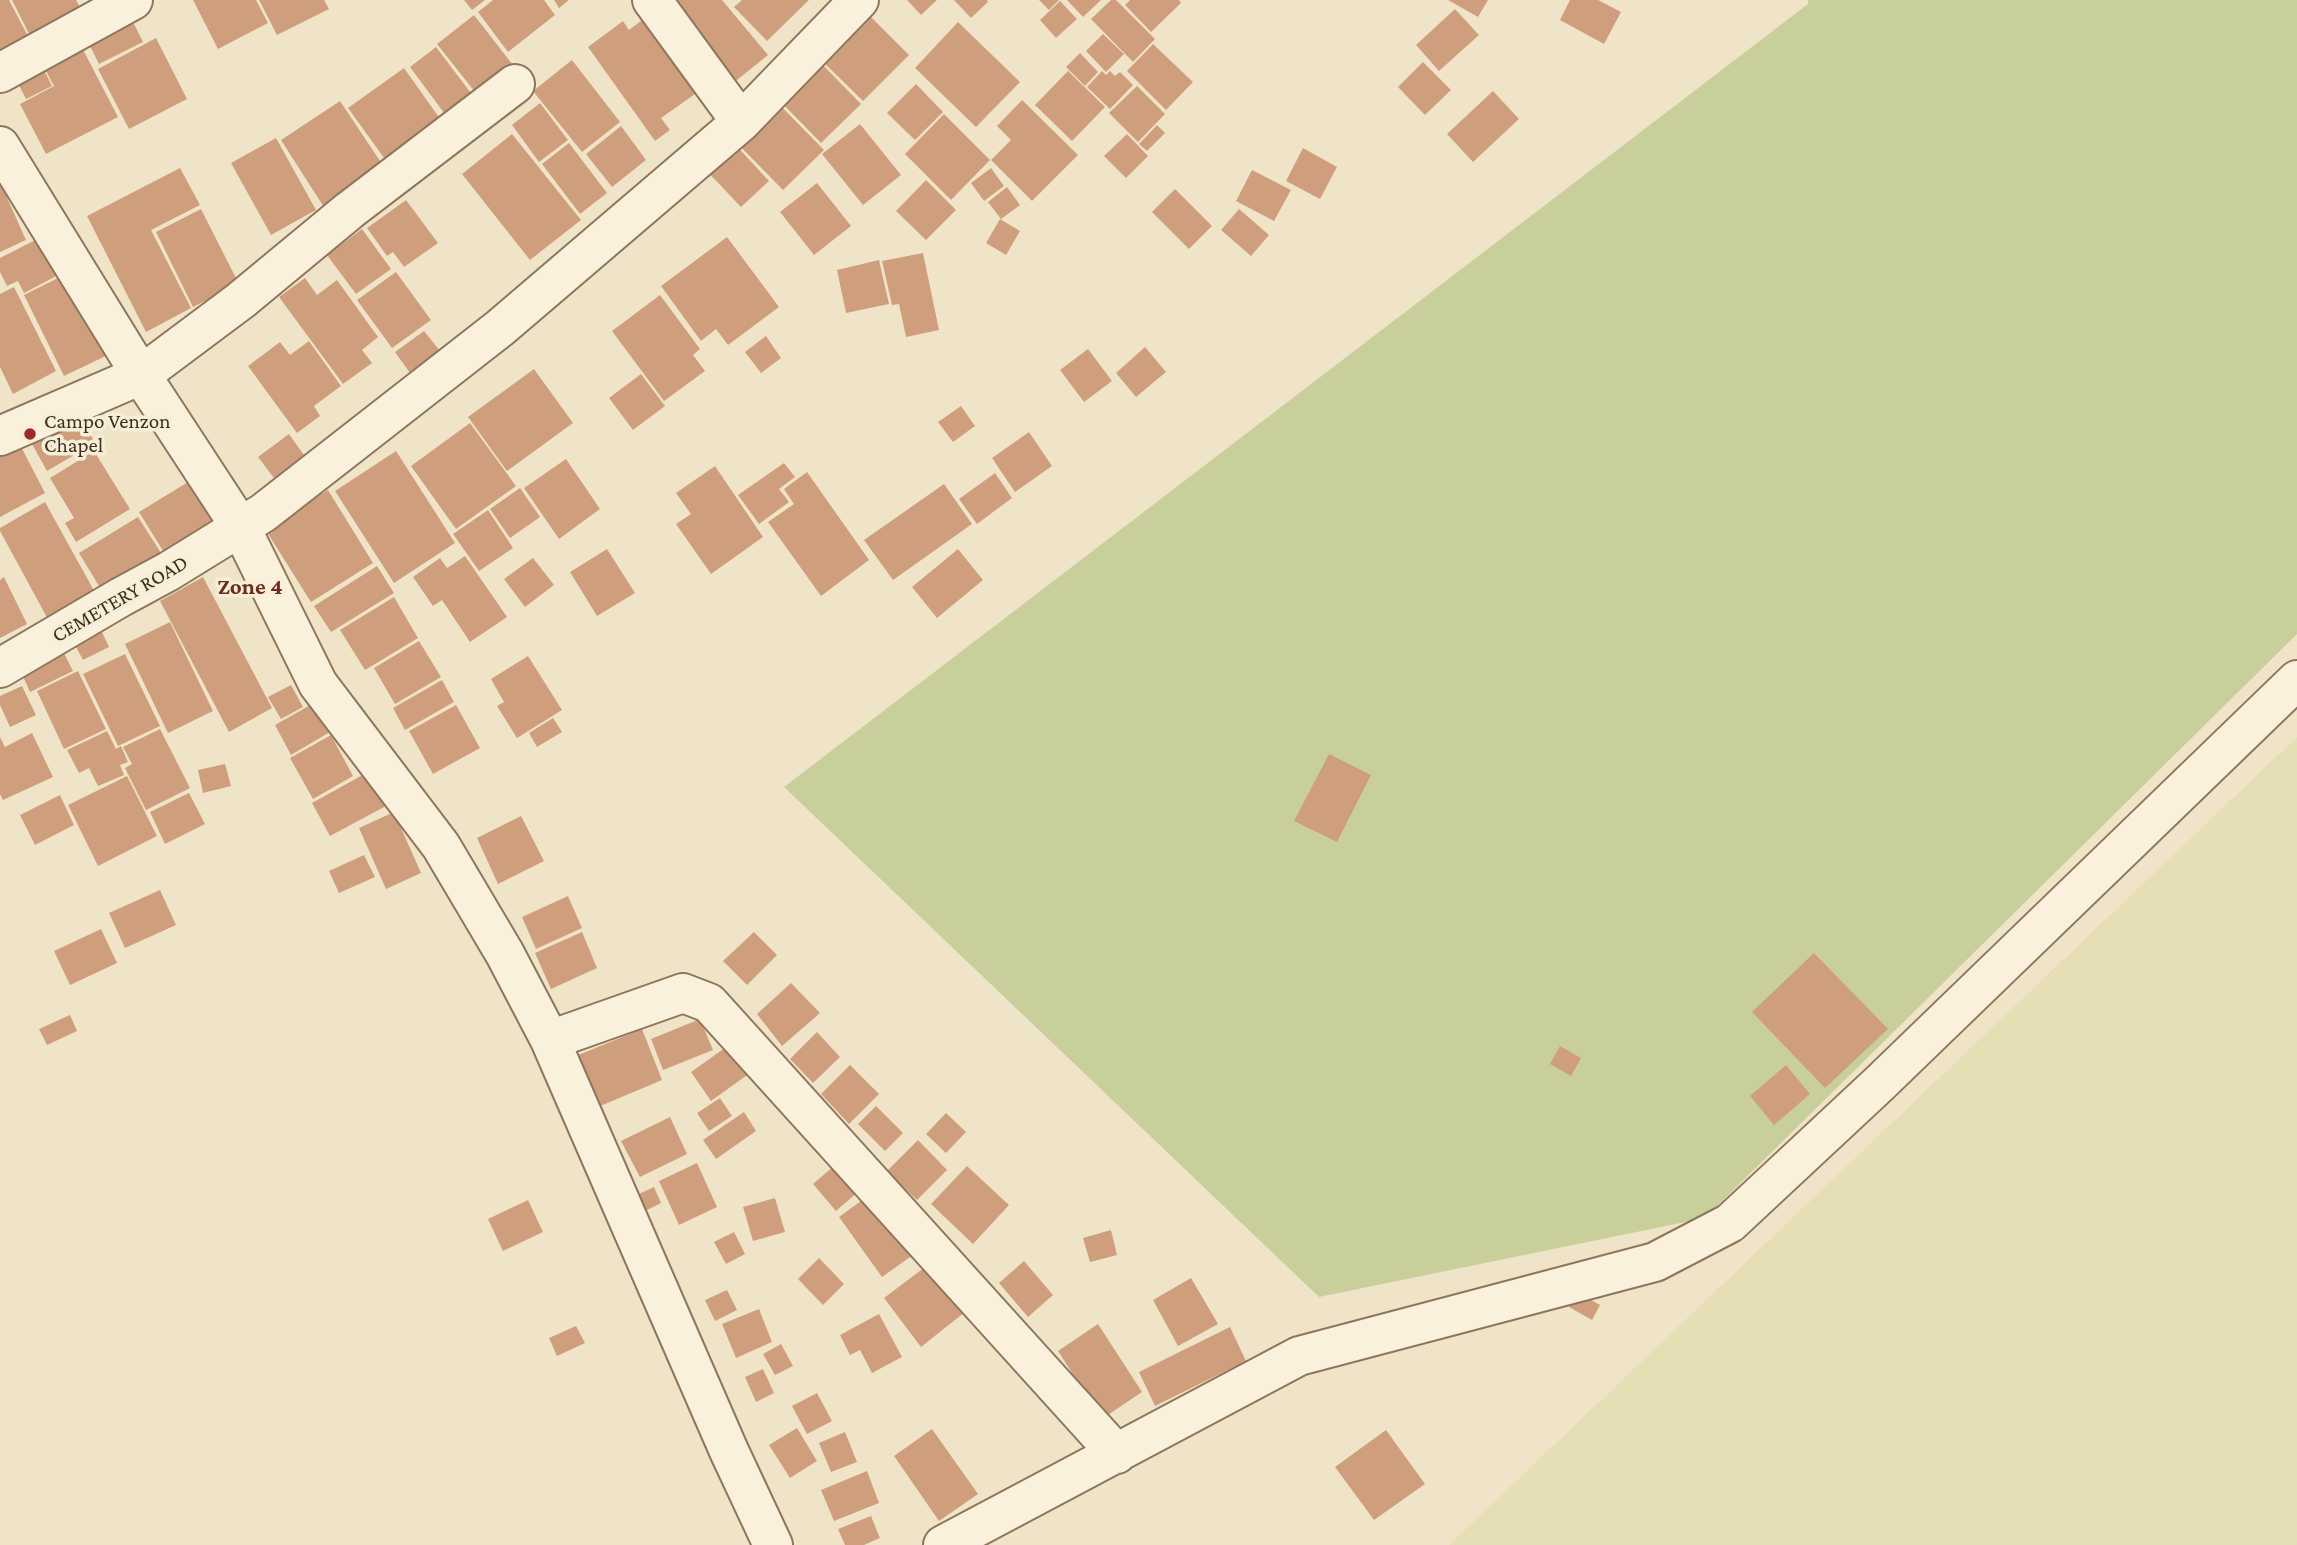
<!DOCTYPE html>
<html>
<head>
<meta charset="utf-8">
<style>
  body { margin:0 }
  canvas { display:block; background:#f0e4c8 }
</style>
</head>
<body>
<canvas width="2297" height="1545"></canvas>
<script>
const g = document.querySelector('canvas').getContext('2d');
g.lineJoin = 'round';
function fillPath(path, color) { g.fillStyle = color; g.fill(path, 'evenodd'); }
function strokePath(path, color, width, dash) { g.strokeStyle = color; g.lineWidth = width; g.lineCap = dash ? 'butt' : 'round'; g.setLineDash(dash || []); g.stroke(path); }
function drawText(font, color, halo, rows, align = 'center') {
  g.font = font + ' "Crimson Pro",serif'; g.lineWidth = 7; g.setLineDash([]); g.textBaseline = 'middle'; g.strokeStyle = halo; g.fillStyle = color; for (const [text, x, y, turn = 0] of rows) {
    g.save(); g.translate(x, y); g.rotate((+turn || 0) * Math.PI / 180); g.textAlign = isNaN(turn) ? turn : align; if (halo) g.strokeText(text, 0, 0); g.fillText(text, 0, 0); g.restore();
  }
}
const farmland = new Path2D(`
  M2297,737V1545H1449Z`);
const green = new Path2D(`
  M1808,0H2297V634L1705,1218L1319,1297L784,787L1808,4Z`);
const building = new Path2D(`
  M0,0H9L29,38L0,53Z
  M12,0H76L80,7L29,34Z
  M193,0H256L268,23L218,49Z
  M259,0H324L329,9L277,35Z
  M464,0H485L472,10Z
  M493,0H544L555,15L508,52L478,12Z
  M554,0H569L559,8Z
  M658,0H722L768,55L727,88Z
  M742,0H809L767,41L734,7Z
  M907,0H937L921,15Z
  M954,0H987L988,2L971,18Z
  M1039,0H1059L1049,10Z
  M1067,0H1101L1083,17Z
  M1111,0H1116L1155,39L1133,62L1091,19Z
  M1130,0H1179L1181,3L1151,32L1125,5Z
  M1448,0H1488L1478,17Z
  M1570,0H1598L1621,12L1604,44L1560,20Z
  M1060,1L1077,19L1056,38L1040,20Z
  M1455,9L1479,35L1439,71L1416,45Z
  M864,10L909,55L863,101L818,57Z
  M650,14L698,92L661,118L670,130L655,141L588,47L623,21L629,30Z
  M474,15L520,74L483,102L437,44Z
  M133,22L143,42L99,64L89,44Z
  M958,22L1020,82L976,127L915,68Z
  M1103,34L1124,54L1106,72L1086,51Z
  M156,38L187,99L129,129L98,69Z
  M78,40L118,117L46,154L20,104L54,86L40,60Z
  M1153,44L1193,82L1166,110L1127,71Z
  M436,47L480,105L453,125L410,67Z
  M1080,53L1098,72L1085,86L1066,67Z
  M816,58L861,104L821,143L777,98Z
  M572,60L620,122L582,152L533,91Z
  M40,62L52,86L26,99L14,75Z
  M1423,62L1451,90L1425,115L1398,87Z
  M404,68L448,130L392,169L348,108Z
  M1068,71L1105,107L1072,141L1035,105Z
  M1102,71L1106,75L1110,71L1115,76L1120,72L1133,85L1110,109L1087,87Z
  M916,84L943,112L915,140L887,113Z
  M1137,86L1165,114L1138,142L1109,113Z
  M1493,91L1519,119L1473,162L1447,134Z
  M774,99L824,150L783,190L733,139Z
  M1022,100L1078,155L1032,201L991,160L1011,140L997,126Z
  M340,101L388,173L327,212L281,140Z
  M540,103L568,140L539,162L512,125Z
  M944,114L990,160L951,200L905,154Z
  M860,124L901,175L863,205L822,154Z
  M1157,125L1165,133L1147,151L1139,144Z
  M621,126L646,160L612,187L586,154Z
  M512,134L581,220L530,260L462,174Z
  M1127,134L1148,156L1126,178L1104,156Z
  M276,138L316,210L271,235L231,163Z
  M731,140L769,181L741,207L703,167Z
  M569,143L607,193L580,214L542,164Z
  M1303,148L1337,167L1320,199L1286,181Z
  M180,168L200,205L151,230L191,308L146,332L87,216Z
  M991,168L1004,186L984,201L971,183Z
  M1252,170L1291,190L1274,221L1236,201Z
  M926,180L956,210L926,240L896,211Z
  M0,182L26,240L0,252Z
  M817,183L851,226L814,255L780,212Z
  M1007,187L1020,205L1001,219L988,202Z
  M1175,189L1212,226L1189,249L1152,212Z
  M406,200L438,243L404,267L393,252L387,256L367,228Z
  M201,209L239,284L193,307L156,232Z
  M1239,209L1269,235L1251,256L1221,230Z
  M1000,219L1020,231L1006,255L986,243Z
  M362,229L391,269L356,294L327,255Z
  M49,233L68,270L24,293L18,281L7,286L0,272V258Z
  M727,237L779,307L728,345L716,329L701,341L661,286Z
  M923,253L939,330L906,337L899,304L892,305L882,261Z
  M879,260L889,304L846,313L837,270Z
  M72,271L112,353L64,376L24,295Z
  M396,272L431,320L392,348L357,300Z
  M305,278L317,295L337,280L378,337L362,350L372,363L343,384L279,297Z
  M14,287L56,371L13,394L0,367V294Z
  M660,295L700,349L693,355L705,371L664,401L612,331Z
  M424,331L440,351L410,373L395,352Z
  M766,336L781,358L761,373L745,352Z
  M309,341L341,386L314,406L320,416L297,433L248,366L280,342L290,355Z
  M1145,347L1166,372L1136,397L1116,373Z
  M1088,349L1112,381L1084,402L1060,370Z
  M534,369L573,423L507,471L468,417Z
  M641,374L665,406L633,430L609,398Z
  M961,406L975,426L953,442L938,422Z
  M75,407L95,443L47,471L27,435Z
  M470,423L516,486L456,529L411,466Z
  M1029,432L1052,466L1015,492L992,458Z
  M289,434L304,455L274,478L258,457Z
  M17,439L45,493L0,517V448Z
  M94,451L130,509L76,542L65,523L74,518L50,478Z
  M396,451L455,543L394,583L335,491Z
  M566,459L600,509L559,539L524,488Z
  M784,463L795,477L779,489L789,502L759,524L738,495Z
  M715,466L763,537L711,574L676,524L691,514L676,493Z
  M807,472L869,560L821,596L768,522L794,504L784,489Z
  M995,473L1012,498L977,524L959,499Z
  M193,479L222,525L168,559L139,512Z
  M944,484L972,524L893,580L864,540Z
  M520,488L540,517L510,538L490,509Z
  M328,490L373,563L311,602L265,529Z
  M45,502L97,596L50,623L0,531V528Z
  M488,510L513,548L479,571L453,534Z
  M138,517L165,559L105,596L79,553Z
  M607,549L635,593L597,616L570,572Z
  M958,549L983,580L937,618L912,587Z
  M465,556L507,617L470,642L442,600L433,606L413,577L440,558L447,568Z
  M533,558L554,585L525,607L504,579Z
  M377,566L394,593L331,632L314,606Z
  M4,577L27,624L0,638V580Z
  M203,577L272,708L229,732L160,601Z
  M394,597L418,638L365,670L340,630Z
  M170,622L213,711L168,733L125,644Z
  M100,628L109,647L83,660L73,641Z
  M419,641L441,677L395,704L374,668Z
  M59,643L73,671L30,692L17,663Z
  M125,654L160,726L118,746L83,674Z
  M528,656L562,710L517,738L497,706L504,702L491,679Z
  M78,671L106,729L64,749L37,691Z
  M442,680L454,702L405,730L393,708Z
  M291,685L303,707L281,719L268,697Z
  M22,686L36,715L10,727L0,705V696Z
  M314,703L330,732L291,755L275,725Z
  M456,705L480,748L433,774L409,731Z
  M553,718L562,732L537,747L529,733Z
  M160,729L190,788L146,810L125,768L132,764L123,747Z
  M107,731L116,749L121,746L128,762L120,765L124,775L98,786L89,768L79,773L67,750Z
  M32,733L53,777L3,800L0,794V737L5,747Z
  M331,735L353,776L313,799L290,758Z
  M1329,754L1371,775L1337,842L1294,821Z
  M225,764L231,786L203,793L198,770Z
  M368,772L386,806L330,836L312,803Z
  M127,776L157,836L98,866L68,805Z
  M189,793L205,824L165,844L150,812Z
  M60,795L74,825L35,845L20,815Z
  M394,812L421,873L386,889L359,828Z
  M521,816L544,861L498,884L477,838Z
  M364,855L375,877L339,893L329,871Z
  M160,890L176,925L125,948L109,913Z
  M568,896L582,928L536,949L522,917Z
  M101,929L117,963L70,985L54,951Z
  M582,932L597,968L551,989L535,953Z
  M754,932L777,955L747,985L723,961Z
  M1814,953L1888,1029L1825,1088L1752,1012Z
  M791,983L820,1013L782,1046L757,1014Z
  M70,1015L77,1031L47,1045L39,1029Z
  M700,1019L713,1050L663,1070L651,1039Z
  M642,1029L662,1080L591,1110L571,1058Z
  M817,1032L840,1057L813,1083L790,1059Z
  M736,1040L757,1068L711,1101L691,1072Z
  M1560,1046L1581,1058L1571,1076L1550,1064Z
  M850,1065L879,1094L849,1124L821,1094Z
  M1786,1065L1810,1094L1774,1125L1750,1096Z
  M720,1098L732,1116L709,1131L697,1113Z
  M876,1106L903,1133L885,1151L858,1124Z
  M744,1112L756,1131L716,1159L703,1140Z
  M946,1113L966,1132L946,1153L926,1134Z
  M670,1117L687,1154L640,1177L621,1141Z
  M918,1140L947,1170L917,1200L887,1171Z
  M842,1159L865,1186L836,1211L813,1184Z
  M697,1163L717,1207L679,1225L659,1181Z
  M967,1166L1009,1205L973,1244L931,1204Z
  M654,1187L661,1203L637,1215L630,1198Z
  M876,1190L920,1250L882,1277L839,1217Z
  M775,1198L785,1232L753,1241L743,1207Z
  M528,1200L543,1232L503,1251L488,1219Z
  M1111,1230L1117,1255L1090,1262L1083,1238Z
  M734,1232L745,1254L726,1264L714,1242Z
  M819,1258L844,1284L823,1305L798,1279Z
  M933,1261L970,1308L921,1347L884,1298Z
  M1024,1261L1053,1295L1028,1317L999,1283Z
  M1191,1278L1218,1324L1178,1346L1153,1300Z
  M727,1290L737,1310L715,1321L705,1300Z
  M1577,1292L1600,1305L1592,1320L1569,1307Z
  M759,1309L772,1342L736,1358L722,1324Z
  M879,1314L902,1357L872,1373L860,1350L850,1355L840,1335Z
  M1098,1324L1142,1392L1102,1419L1058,1351Z
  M576,1326L585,1343L557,1356L549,1338Z
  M1230,1327L1246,1361L1155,1406L1139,1372Z
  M781,1344L793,1366L775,1375L763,1354Z
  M763,1369L774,1393L756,1402L745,1377Z
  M817,1393L832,1421L807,1434L792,1406Z
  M797,1428L817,1461L790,1478L769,1445Z
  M932,1429L978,1494L939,1521L894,1456Z
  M1386,1430L1425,1484L1374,1520L1335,1467Z
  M845,1432L857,1462L831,1472L819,1443Z
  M867,1471L879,1503L834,1521L821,1490Z
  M871,1516L880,1538L864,1545H845L838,1529Z`);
const minor = new Path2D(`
  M652,0L741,122
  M0,73L133,0
  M0,146L141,375L241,528L318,684L441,846L505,954L550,1040L729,1451L773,1545
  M0,436L141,375L240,301L350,210L515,84
  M0,668L121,597L169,571L263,513L500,328L741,122L859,0
  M550,1040L683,993L709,1003L1117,1454
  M943,1545L1299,1356L1655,1262L1730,1223L1879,1084L2297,680`);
const markers = [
  [30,434,7,"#9e2a2b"]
];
const poiNames = [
  ["Campo Venzon",44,422],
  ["Chapel",44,446]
];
const streetNames = [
  ["CEMETERY ROAD",120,599,-30]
];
const neighbourhoodNames = [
  ["Zone 4",250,587]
];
fillPath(farmland, '#e6deb5');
fillPath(green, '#c9cf9b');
fillPath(building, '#cf9f7d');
strokePath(minor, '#8d765c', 42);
strokePath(minor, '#faf1dc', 38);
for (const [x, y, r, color] of markers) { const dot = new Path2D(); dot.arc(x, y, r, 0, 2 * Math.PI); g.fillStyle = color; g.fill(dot); strokePath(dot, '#f7eed8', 2.5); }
drawText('21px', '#3d2e20', '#f7eed8', poiNames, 'left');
drawText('21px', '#3d2e20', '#f7eed8', streetNames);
drawText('bold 23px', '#6b2e1e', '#f7eed8', neighbourhoodNames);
</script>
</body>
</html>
